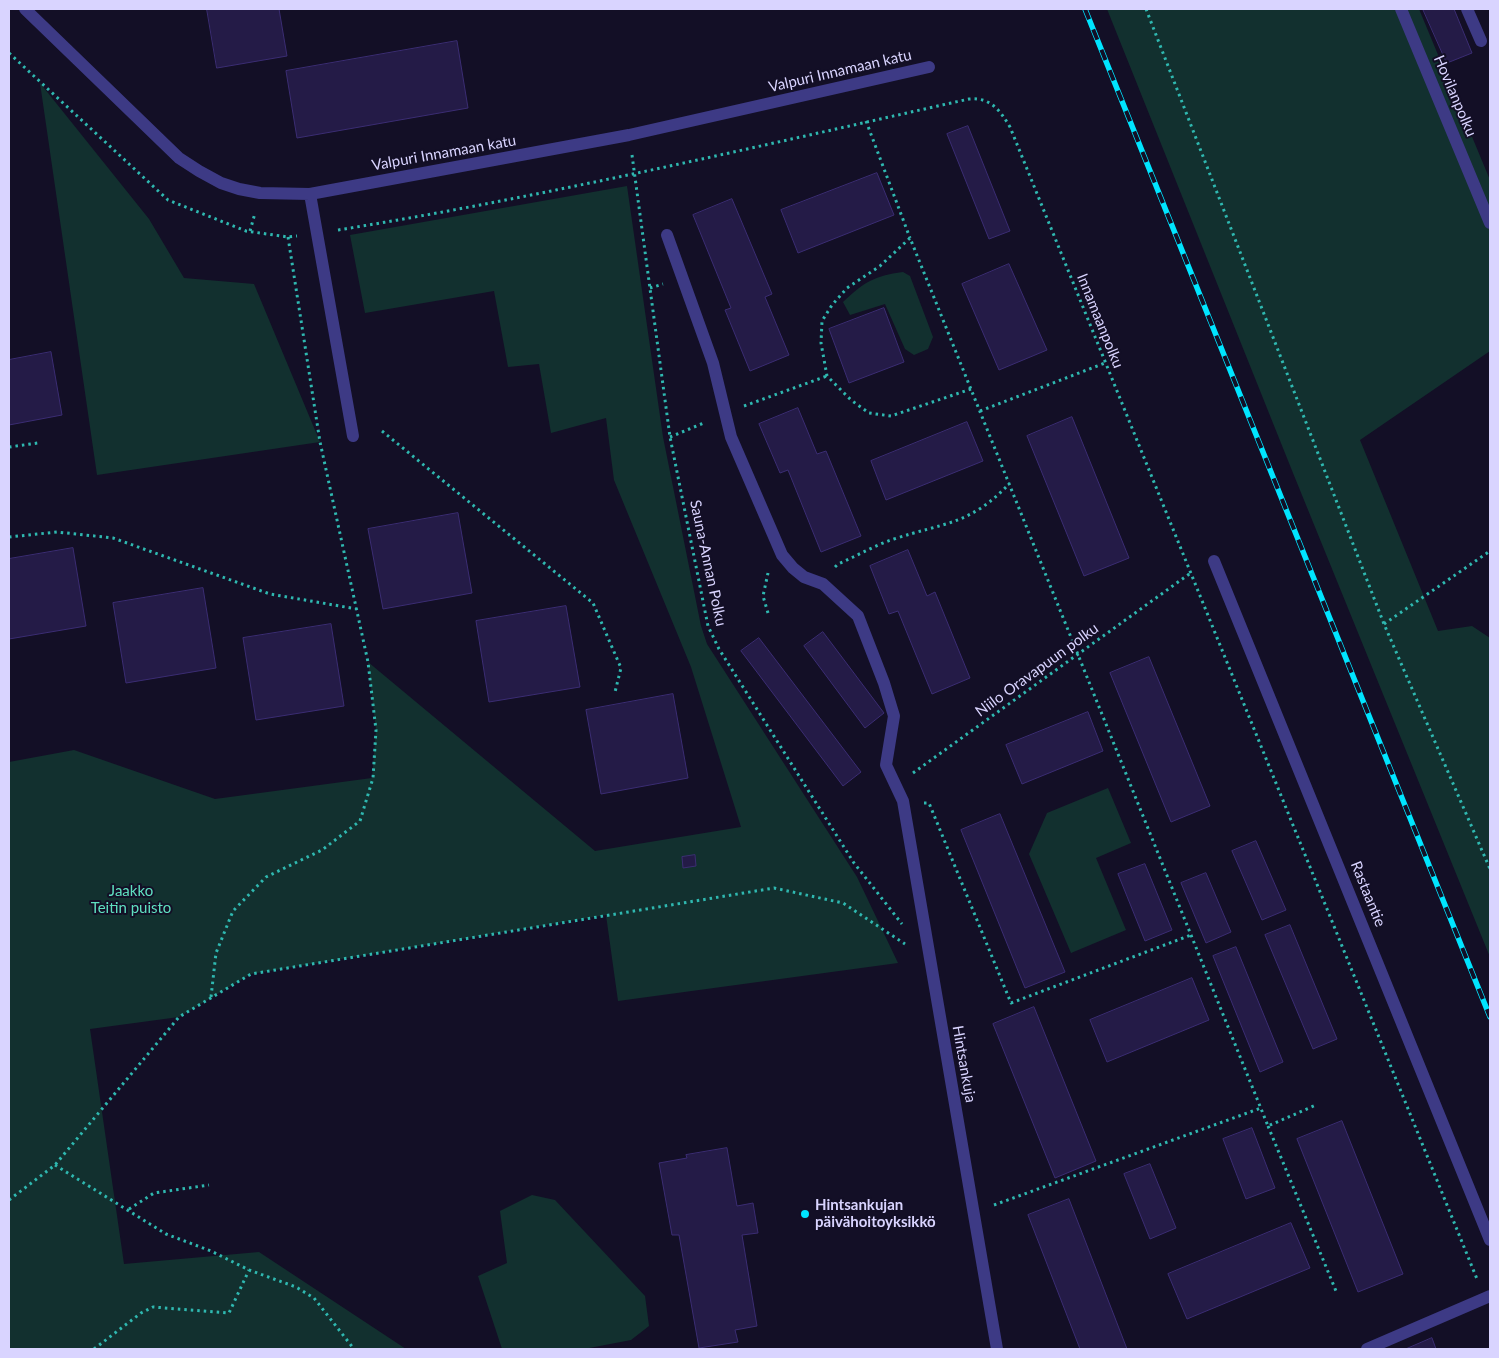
<!DOCTYPE html>
<html>
<head>
<meta charset="utf-8">
<style>
  body { margin:0 }
  #map { position:relative; width:1499px; height:1358px; overflow:hidden; background:#130f26; font-family:Lato,sans-serif }
  canvas { display:block }
  .frame { position:absolute; inset:0; border:10px solid #d9d4ff; pointer-events:none }
</style>
</head>
<body>
<div id="map">
<canvas width="1499" height="1358"></canvas>
<div class="frame"></div>
</div>
<script>
const g = document.querySelector('canvas').getContext('2d');
g.lineJoin = 'round';
function fillPath(path, color) { g.fillStyle = color; g.fill(path, 'evenodd'); }
function strokePath(path, color, width, dash) { g.strokeStyle = color; g.lineWidth = width; g.lineCap = dash ? 'butt' : 'round'; g.setLineDash(dash || []); g.stroke(path); }
function drawText(font, color, halo, rows, align = 'center') {
  g.font = font + ' Lato,sans-serif'; g.lineWidth = 4; g.setLineDash([]); g.textBaseline = 'middle'; g.strokeStyle = halo; g.fillStyle = color; for (const [text, x, y, turn = 0] of rows) {
    g.save(); g.translate(x, y); g.rotate((+turn || 0) * Math.PI / 180); g.textAlign = isNaN(turn) ? turn : align; if (halo) g.strokeText(text, 0, 0); g.fillText(text, 0, 0); g.restore();
  }
}
const green = new Path2D(`
  M1107,9H1419L1490,180V351L1360,440L1438,631L1472,626L1490,638V957L1293,473Z
  M40,83L149,219L184,278L254,284L320,442L97,475Z
  M627,186L663,437L701,626L707,644L857,877L898,963L618,1001L606,915L251,974L179,1017L90,1029L124,1264L259,1252L406,1349H9V762L74,750L215,799L372,778L376,730L368,662L595,851L741,827L691,667L614,480L606,418L551,433L539,364L508,367L494,291L365,313L350,235Z
  M903,272L910,276L933,337L928,349L914,355L905,349L885,304L850,315L843,302C864,282 874,276 903,272Z
  M1108,788L1131,843L1096,858L1126,930L1071,953L1029,854L1047,813Z
  M532,1195L555,1200L645,1296L649,1326L631,1340L584,1349H502L478,1276L507,1263L500,1211Z`);
const building = new Path2D(`
  M207,9H279L287,56L217,68Z
  M1423,9H1454L1472,53L1447,63Z
  M457,41L468,108L297,138L286,71Z
  M968,126L1010,231L989,239L947,134Z
  M877,173L894,215L798,253L781,210Z
  M732,199L772,294L765,297L789,355L750,371L725,310L731,308L693,215Z
  M1009,264L1047,350L999,370L962,284Z
  M884,308L904,362L849,383L829,329Z
  M51,352L62,415L9,425V360Z
  M798,408L817,454L826,451L861,536L821,552L788,470L780,473L759,424Z
  M1072,417L1129,558L1084,576L1027,436Z
  M967,422L983,461L886,500L871,461Z
  M458,513L472,593L383,609L368,529Z
  M73,548L86,626L9,639V559Z
  M908,550L927,596L935,592L970,678L932,694L898,611L889,614L870,566Z
  M203,588L216,668L126,683L113,603Z
  M566,606L580,687L489,702L476,621Z
  M331,624L344,706L256,720L243,638Z
  M823,632L884,713L865,728L804,646Z
  M759,638L861,772L843,786L741,651Z
  M1149,657L1210,806L1171,822L1110,673Z
  M673,694L688,778L601,794L586,710Z
  M1088,712L1103,751L1022,784L1006,745Z
  M1000,814L1065,972L1025,988L961,830Z
  M1256,841L1286,910L1262,920L1232,851Z
  M695,855L696,866L683,868L682,857Z
  M1145,864L1172,930L1145,941L1118,874Z
  M1206,873L1231,932L1206,943L1181,883Z
  M1290,925L1337,1039L1313,1049L1265,935Z
  M1236,947L1283,1062L1260,1072L1213,956Z
  M1192,978L1209,1020L1107,1062L1090,1020Z
  M1034,1007L1096,1161L1055,1178L993,1024Z
  M1342,1121L1403,1274L1358,1292L1297,1139Z
  M1252,1128L1275,1188L1246,1199L1223,1139Z
  M727,1148L737,1206L753,1203L758,1233L742,1235L757,1326L735,1330L738,1342L699,1348L679,1235H672L659,1163L687,1158L686,1155Z
  M1150,1164L1176,1228L1150,1239L1124,1174Z
  M1069,1199L1127,1349H1080L1028,1215Z
  M1291,1223L1310,1268L1187,1319L1168,1274Z
  M1432,1338L1436,1349H1406Z`);
const path = new Path2D(`
  M1146,9L1384,624L1490,869
  M9,53L168,200L246,231L288,237L297,236
  M866,121L910,238
  M632,155L670,437L708,626L719,649L854,863L902,924
  M338,230C550,196 759,146 969,99C990,97 1000,110 1010,127L1477,1279
  M250,231L255,213
  M650,288L663,284
  M971,389L891,416L869,413L851,400L827,376L821,343L822,321L832,305L847,288L880,266L910,238L1268,1126L1316,1105
  M744,406L827,376
  M980,411L1105,363
  M382,431L593,603L621,668L615,692
  M670,437L706,422
  M9,447L38,443
  M9,537L57,532L113,538L270,594L357,609
  M835,567L838,564C857,556 875,545 894,539C946,522 970,525 1010,483
  M768,613L763,596L768,573
  M1384,624L1490,551
  M913,773L1192,572
  M924,803H929L1011,1003L1191,935
  M211,997L216,953L233,911L266,877L322,850L360,821L373,778L376,730L368,662L320,442L288,237
  M1268,1126L1336,1291
  M55,1165L166,1234L211,1251L249,1270L296,1287L314,1298L354,1349
  M9,1200L55,1165L179,1017L251,974L774,888L843,903L905,944
  M994,1205L1261,1108
  M129,1209L154,1193L209,1185
  M94,1349L141,1313L153,1307L229,1313L249,1270`);
const minor = new Path2D(`
  M25,9L179,158L199,171L221,183L239,189L260,193L310,194L629,135L929,67
  M1401,9L1490,223
  M1467,9L1481,41
  M310,194L353,436
  M667,235L713,363L731,437L782,555L793,568L804,577L823,584L858,616L884,683L894,716L886,765L903,801L997,1349
  M1214,561L1490,1240
  M1367,1349L1490,1296`);
const rail = new Path2D(`
  M1085,9L1490,1017`);
const markers = [
  [805,1214,5,"#00e5ff"]
];
const streetNames = [
  ["Valpuri Innamaan katu",840,71,-13],
  ["Hovilanpolku",1455,96,67],
  ["Valpuri Innamaan katu",444,153,-10],
  ["Innamaanpolku",1100,321,68],
  ["Sauna-Annan Polku",708,563,78],
  ["Niilo Oravapuun polku",1037,670,-36],
  ["Rastaantie",1368,894,68],
  ["Hintsankuja",964,1064,80]
];
const parkNames = [
  ["Jaakko",131,891],
  ["Teitin puisto",131,908]
];
const poiNames = [
  ["Hintsankujan",815,1205],
  ["päivähoitoyksikkö",815,1222]
];
fillPath(green, '#12302f');
fillPath(building, '#241b47');
strokePath(building, '#3b2d73', 1);
strokePath(path, '#2fb8b0', 3, [2.5, 4]);
strokePath(minor, '#3d3a85', 12);
strokePath(rail, '#00e5ff', 5.5);
strokePath(rail, '#130f26', 4, [11]);
for (const [x, y, r, color] of markers) { const dot = new Path2D(); dot.arc(x, y, r, 0, 2 * Math.PI); g.fillStyle = color; g.fill(dot); strokePath(dot, '#130f26', 2); }
drawText('15px', '#d9d4ff', '#130f26', streetNames);
drawText('15px', '#5fe0c0', '#130f26', parkNames);
drawText('bold 15px', '#d9d4ff', '#130f26', poiNames, 'left');
</script>
</body>
</html>
